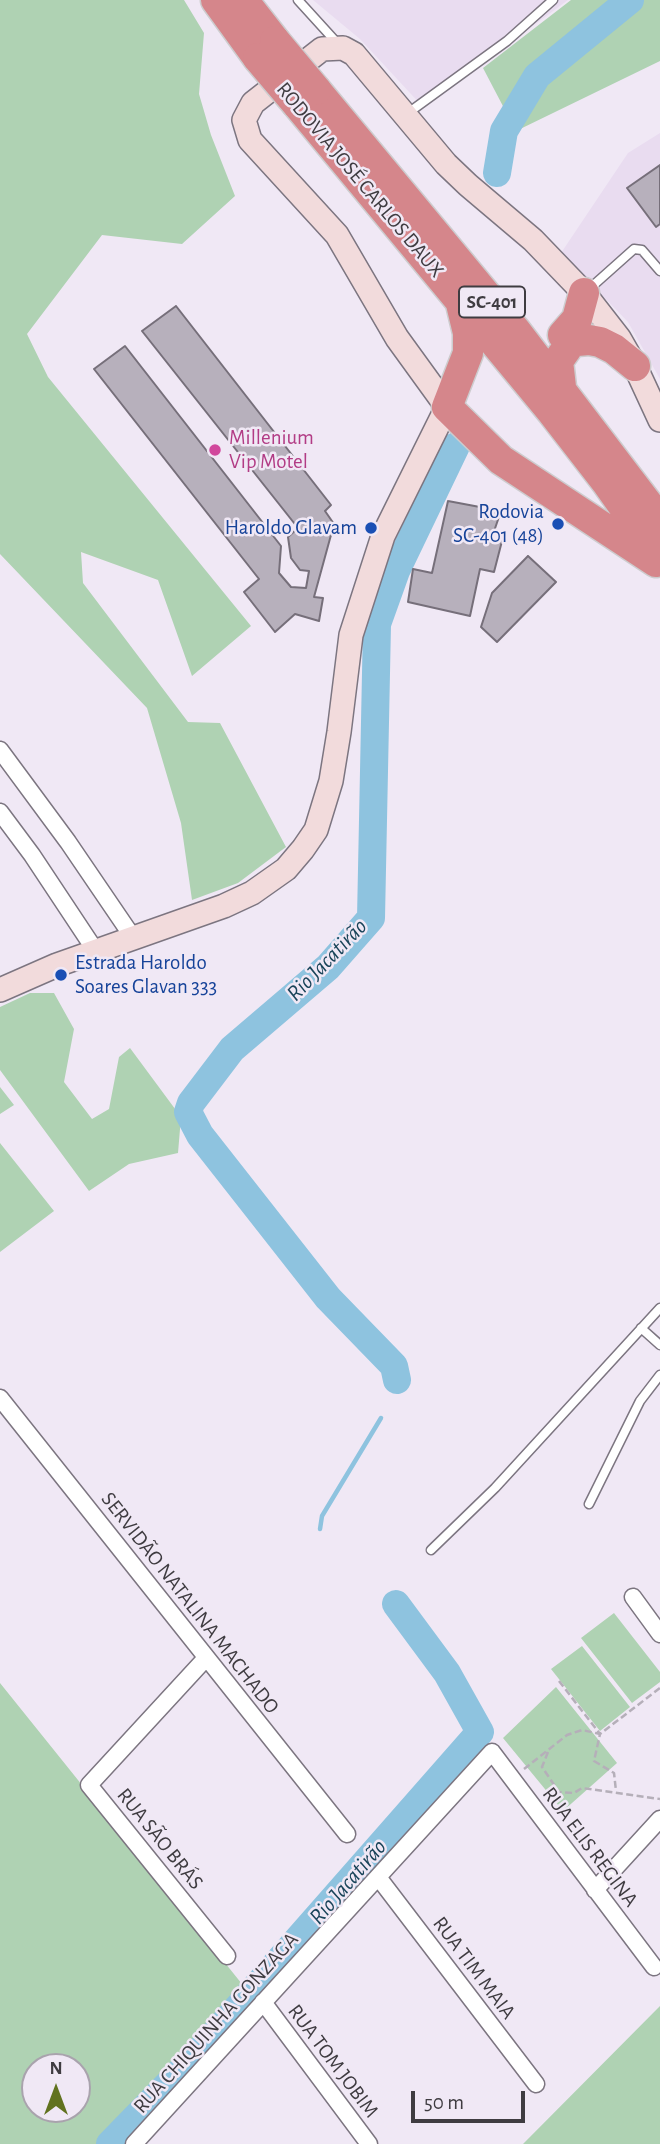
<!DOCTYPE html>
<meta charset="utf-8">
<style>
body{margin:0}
#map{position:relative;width:660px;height:2144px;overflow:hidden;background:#f0e8f5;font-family:"Alegreya Sans",sans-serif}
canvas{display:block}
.north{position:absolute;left:21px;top:2053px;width:70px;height:70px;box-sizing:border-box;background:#f0e8f5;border:2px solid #a9a3ad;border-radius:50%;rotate:0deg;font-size:19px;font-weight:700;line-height:28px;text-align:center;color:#3f3c41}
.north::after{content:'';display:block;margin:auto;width:24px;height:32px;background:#61721f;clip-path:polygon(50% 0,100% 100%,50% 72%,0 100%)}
.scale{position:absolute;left:411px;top:2091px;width:114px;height:32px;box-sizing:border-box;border:4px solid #3f3c41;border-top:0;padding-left:9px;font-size:21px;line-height:24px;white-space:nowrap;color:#3f3c41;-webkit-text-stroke:5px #f0e8f5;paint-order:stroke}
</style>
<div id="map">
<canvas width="660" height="2144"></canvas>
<div class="north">N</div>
<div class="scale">50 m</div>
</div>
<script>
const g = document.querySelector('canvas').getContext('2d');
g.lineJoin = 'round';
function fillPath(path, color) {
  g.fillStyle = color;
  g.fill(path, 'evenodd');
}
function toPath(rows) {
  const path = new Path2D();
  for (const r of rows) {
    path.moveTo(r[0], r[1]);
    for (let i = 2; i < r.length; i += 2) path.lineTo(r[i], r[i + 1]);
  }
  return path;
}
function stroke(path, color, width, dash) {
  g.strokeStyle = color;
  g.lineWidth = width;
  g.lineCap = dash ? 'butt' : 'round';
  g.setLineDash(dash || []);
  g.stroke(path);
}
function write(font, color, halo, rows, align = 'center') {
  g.font = font + ' "Alegreya Sans",sans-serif';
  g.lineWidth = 5;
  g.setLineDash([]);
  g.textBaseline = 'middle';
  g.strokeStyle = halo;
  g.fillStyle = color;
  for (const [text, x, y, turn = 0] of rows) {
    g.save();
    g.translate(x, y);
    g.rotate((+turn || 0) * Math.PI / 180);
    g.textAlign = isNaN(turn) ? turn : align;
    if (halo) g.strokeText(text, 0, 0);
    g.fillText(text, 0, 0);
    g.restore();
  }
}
fillPath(toPath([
 [313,0,568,0,423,107,360,39],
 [660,133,660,379,628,322,561,253,628,153]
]), '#e9dcf0');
fillPath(toPath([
 [0,0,184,0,204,33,199,94,211,135,235,196,182,244,102,235,27,334,48,377,251,626,192,676,158,580,81,552,83,583,188,722,220,723,286,847,238,883,192,900,181,823,147,708,0,554],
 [571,0,660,0,660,61,516,131,483,68],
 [30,993,54,993,74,1029,64,1082,92,1119,109,1109,119,1057,130,1048,181,1117,178,1153,129,1164,89,1191,0,1070,0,1007],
 [0,1087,14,1105,0,1114],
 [0,1143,54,1211,0,1252],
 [614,1613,660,1672,660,1682,632,1703,581,1638],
 [582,1646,630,1707,600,1731,551,1669],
 [0,1683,246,1989,101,2144,0,2144],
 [35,2067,77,2067,77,2109,35,2109],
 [556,1687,617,1763,563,1811,503,1738],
 [660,2006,660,2144,523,2144]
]), '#afd2b3');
stroke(toPath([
 [320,1529,322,1516,381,1418]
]), '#8ec3df', 4.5);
stroke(toPath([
 [497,173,504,131,537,76,630,0],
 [397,1380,394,1366,328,1298,200,1135,188,1112,191,1103,232,1049,328,967,371,918,377,624,396,571,456,446],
 [110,2144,191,2061,480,1732,447,1673,396,1604]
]), '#8ec3df', 28);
const building = toPath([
 [660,165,660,224,656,227,627,188,660,165],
 [176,306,331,505,325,511,334,524,314,597,323,598,319,621,295,614,275,632,244,592,259,579,94,369,125,346,281,546,279,573,291,587,306,588,309,571,300,570,291,558,288,537,298,528,142,331,176,306],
 [448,501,501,511,491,540,502,541,494,572,480,569,470,616,408,602,413,569,432,573,448,501],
 [528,556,556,582,497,642,481,627,492,593,528,556]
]);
fillPath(building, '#b7b0bc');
stroke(building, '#766f7a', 2);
const lane = toPath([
 [298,0,338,44],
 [408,113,507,41,553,0],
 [588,290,634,249,642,250,660,271],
 [641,1328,660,1345],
 [589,1504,640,1401,660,1375],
 [431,1550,495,1488,660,1308]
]);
const street = toPath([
 [0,750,68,842,132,936],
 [0,812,32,855,95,950],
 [0,1398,347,1834],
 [633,1597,660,1634],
 [206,1658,89,1785,227,1956],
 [378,1877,536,2084],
 [595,1890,660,1819],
 [263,2002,369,2144],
 [134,2144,492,1752,654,1967]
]);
const secondary = toPath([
 [0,990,57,965,224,906,252,893,286,869,303,849,316,830,331,781,339,732,351,635,383,536,447,407,397,338,337,235,250,140,244,120,253,103,322,49,343,48,354,54,446,164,468,185,533,240,584,293,619,338,635,366,660,420]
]);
const highway = toPath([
 [216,0,258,58],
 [243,0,275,41],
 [316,90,516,331,660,520],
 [297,104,552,412,607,483,660,558],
 [461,304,468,333,468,353,447,407,501,460,656,562],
 [563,335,577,319,584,293],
 [561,387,558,361,570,344,577,341,589,340,600,342,614,349,635,366]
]);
stroke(lane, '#7c7580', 11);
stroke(street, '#7c7580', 19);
stroke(secondary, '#7c7580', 26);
stroke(highway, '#cdccce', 33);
stroke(toPath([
 [559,1681,600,1734,594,1761,614,1773,616,1791],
 [548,1752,542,1767,559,1792,574,1793,582,1788,660,1799],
 [524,1769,567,1735,582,1730,600,1734,660,1688]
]), '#b5afb9', 2.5, [7, 3.5]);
stroke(lane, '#fff', 8);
stroke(street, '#fff', 16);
stroke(secondary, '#f2dbdc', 23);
stroke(highway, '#d5868b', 30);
const highwayBridge = toPath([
 [275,41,316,90],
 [258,58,297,104]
]);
stroke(highwayBridge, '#cdccce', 33, []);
stroke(highwayBridge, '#d5868b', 30);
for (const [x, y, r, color] of [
 [215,450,7,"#d1479c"],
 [558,524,7,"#1a4fb4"],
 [371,528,7,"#1a4fb4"],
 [61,975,7,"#1a4fb4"]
]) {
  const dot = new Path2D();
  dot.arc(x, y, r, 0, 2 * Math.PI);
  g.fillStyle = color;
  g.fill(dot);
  stroke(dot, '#f0e8f5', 2.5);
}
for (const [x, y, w] of [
 [492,302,66]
]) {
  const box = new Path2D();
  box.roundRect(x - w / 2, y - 15.5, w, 31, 5);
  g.fillStyle = '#f0e8f5';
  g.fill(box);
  stroke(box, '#3f3c41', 2);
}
write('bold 19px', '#3f3c41', null, [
 ["SC-401",492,302]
]);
write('21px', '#3f3c41', '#f0e8f5', [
 ["RODOVIA JOSÉ CARLOS DAUX",360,180,50],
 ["SERVIDÃO NATALINA MACHADO",190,1603,52],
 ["RUA SÃO BRÁS",160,1839,51],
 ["RUA ELIS REGINA",590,1847,53],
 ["RUA TIM MAIA",474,1968,53],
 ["RUA CHIQUINHA GONZAGA",216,2023,-48],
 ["RUA TOM JOBIM",333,2061,53]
]);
write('21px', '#b23c85', '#f0e8f5', [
 ["Millenium",229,438],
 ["Vip Motel",229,462]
], 'left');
write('21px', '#164399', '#f0e8f5', [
 ["Rodovia",544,512],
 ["SC-401 (48)",544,536],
 ["Haroldo Glavam",357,528],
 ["Estrada Haroldo",75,963,"left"],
 ["Soares Glavan 333",75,987,"left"]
], 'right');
write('italic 23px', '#194459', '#f0e8f5', [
 ["Rio Jacatirão",327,960,-46],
 ["Rio Jacatirão",348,1882,-49]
]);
</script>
